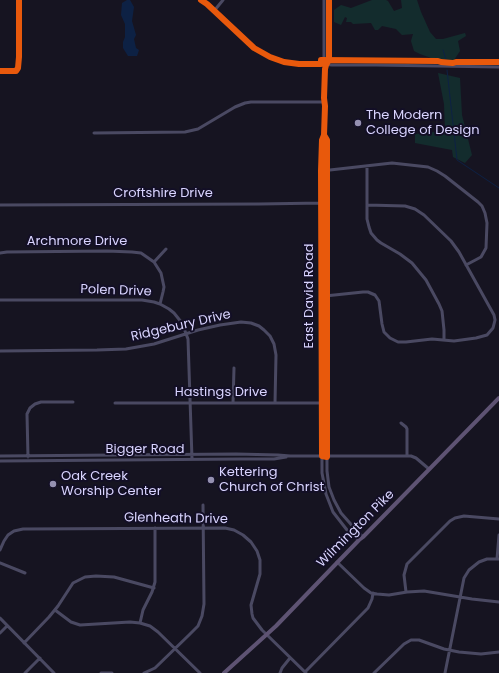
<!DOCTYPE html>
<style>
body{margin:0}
canvas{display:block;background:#161421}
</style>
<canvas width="499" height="673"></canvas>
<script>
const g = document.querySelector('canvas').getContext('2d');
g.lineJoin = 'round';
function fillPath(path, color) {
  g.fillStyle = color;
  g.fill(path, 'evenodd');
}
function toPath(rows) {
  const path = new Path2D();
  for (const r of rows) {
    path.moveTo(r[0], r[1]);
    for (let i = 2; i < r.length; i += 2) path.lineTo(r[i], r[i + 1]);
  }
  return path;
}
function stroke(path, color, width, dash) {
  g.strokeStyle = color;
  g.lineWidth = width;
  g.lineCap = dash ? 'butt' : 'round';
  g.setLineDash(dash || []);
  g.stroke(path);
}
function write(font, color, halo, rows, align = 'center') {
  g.font = font + ' Poppins,sans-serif';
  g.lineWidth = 4;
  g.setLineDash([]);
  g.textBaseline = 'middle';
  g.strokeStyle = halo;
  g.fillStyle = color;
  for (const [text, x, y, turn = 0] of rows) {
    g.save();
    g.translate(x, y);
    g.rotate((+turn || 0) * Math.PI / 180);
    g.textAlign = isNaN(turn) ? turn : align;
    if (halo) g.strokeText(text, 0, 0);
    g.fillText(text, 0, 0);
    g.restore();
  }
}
fillPath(toPath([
 [372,0,386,0,388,1,394,11,402,8,401,0,417,0,421,12,430,32,436,39,443,39,465,33,466,36,458,41,460,51,454,60,434,59,420,54,414,51,411,41,413,34,402,35,396,29,382,26,378,30,375,30,371,23,353,24,351,22,346,22,347,18,345,17,341,25,334,22,334,10,341,5,351,8],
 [438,73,460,78,462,115,472,155,465,163,453,157,452,150,415,143,415,134,445,131,444,104]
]), '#132c2d');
fillPath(toPath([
 [127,0,130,0,134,7,132,21,136,35,134,39,136,48,139,50,137,56,128,56,123,48,123,42,125,37,125,24,121,15,122,3]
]), '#0d2144');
stroke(toPath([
 [443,50,447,62],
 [447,70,457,160,499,188]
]), '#0d2144', 1);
stroke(toPath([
 [201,0,207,4,254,48,270,57,284,62,299,64,321,64,332,65,376,65,499,67],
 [324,0,324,60,326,65],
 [329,0,329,60,326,65,325,69,324,98,325,106,324,135,327,140,326,171,327,471,329,487,334,500,341,513,356,530,363,537],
 [214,11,223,0],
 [94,133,185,132,198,129,235,107,245,103,251,102,325,102],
 [324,135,322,140,321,171,322,473,326,494,333,512,347,530,359,540],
 [367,166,367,219,369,227,371,233,377,240,381,243,400,254,412,263,426,280,439,304,442,311,444,330,444,340],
 [321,171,392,163,428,167,437,171,445,176,478,202,482,206,485,213,487,223,486,248,481,257,466,265],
 [0,205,259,204,322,203],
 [0,253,7,252,107,251,132,252,141,253,154,262,161,273,164,287,163,292,160,304],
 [154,262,166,249],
 [325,296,363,292,368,292,375,295,379,301,382,324,384,332,390,338,398,342,406,342,432,339,454,341,476,338,487,335,493,328,495,320,494,315,459,252,451,241,424,215,415,209,405,206,367,205],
 [0,300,142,300,154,302,160,304,169,309,174,313,182,323,188,339,192,459],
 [0,351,97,350,126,349,154,344,198,330,220,325,241,322,251,323,259,326,264,330,270,336,274,344,276,355,275,403],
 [115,403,323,403],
 [233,403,234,368],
 [401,423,406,427,407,429,407,456],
 [0,456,236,454,278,455,290,456,411,456,416,458,429,469],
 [28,457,27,414,30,408,35,404,41,402,73,402],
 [0,461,240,459,274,459,286,457],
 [0,550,4,541,8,535,14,531,23,529,225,528,234,530,243,535,251,542,257,551,260,560,260,574,251,605,252,614,253,618,262,630,306,673],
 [497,559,499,535],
 [337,562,364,588,371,593,377,594,389,595,407,592,424,591,472,599,499,602],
 [0,563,25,573],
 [406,592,404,575,407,564,450,521,455,518,464,516,499,519],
 [55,610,71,622,80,625,130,622,140,623,150,626,158,632,200,673],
 [0,618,54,673],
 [140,623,143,610,152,592,155,582,155,528],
 [0,633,7,626],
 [24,643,49,617,58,606,73,583,85,577,96,576,114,577,154,588],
 [305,672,368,608,372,599,373,593],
 [25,673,40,658],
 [101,673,112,673],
 [144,673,155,668,189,635,198,626,202,616,204,604,203,505],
 [280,673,282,668,290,658],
 [374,673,404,644,411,640,419,640,444,649,459,652,481,654,499,652],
 [445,673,464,578,469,570,479,562,487,559,499,559]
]), '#4a4962', 3);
stroke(toPath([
 [224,673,276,626,359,540,363,537,499,398]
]), '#5e5373', 4);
stroke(toPath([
 [201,0,207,4,254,48,270,57,284,62,299,64,321,64,321,60,438,61,441,62,453,63,456,62,499,62],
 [0,71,16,71,18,68,19,57,19,0],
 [324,135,322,140,321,171,322,452,322,456,327,457,327,140,324,135,325,106,324,98,325,69,326,65,329,60,329,0]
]), '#e8590c', 6);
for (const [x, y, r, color] of [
 [358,123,4,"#9591b1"],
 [211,480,4,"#9591b1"],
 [53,484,4,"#9591b1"]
]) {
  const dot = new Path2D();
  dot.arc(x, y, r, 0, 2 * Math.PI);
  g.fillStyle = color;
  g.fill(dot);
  stroke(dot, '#130f26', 1.5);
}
write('13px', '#d9d4ff', '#130f26', [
 ["The Modern",366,116],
 ["College of Design",366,131],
 ["Kettering",219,473],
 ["Church of Christ",219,488],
 ["Oak Creek",61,477],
 ["Worship Center",61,492]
], 'left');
write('13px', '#d9d4ff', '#130f26', [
 ["Croftshire Drive",163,194],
 ["Archmore Drive",77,242],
 ["Polen Drive",116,291,2],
 ["East David Road",310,296,-90],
 ["Ridgebury Drive",181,326,-13],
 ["Hastings Drive",221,393],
 ["Bigger Road",145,450],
 ["Glenheath Drive",176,519,1],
 ["Wilmington Pike",356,529,-45]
]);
</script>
